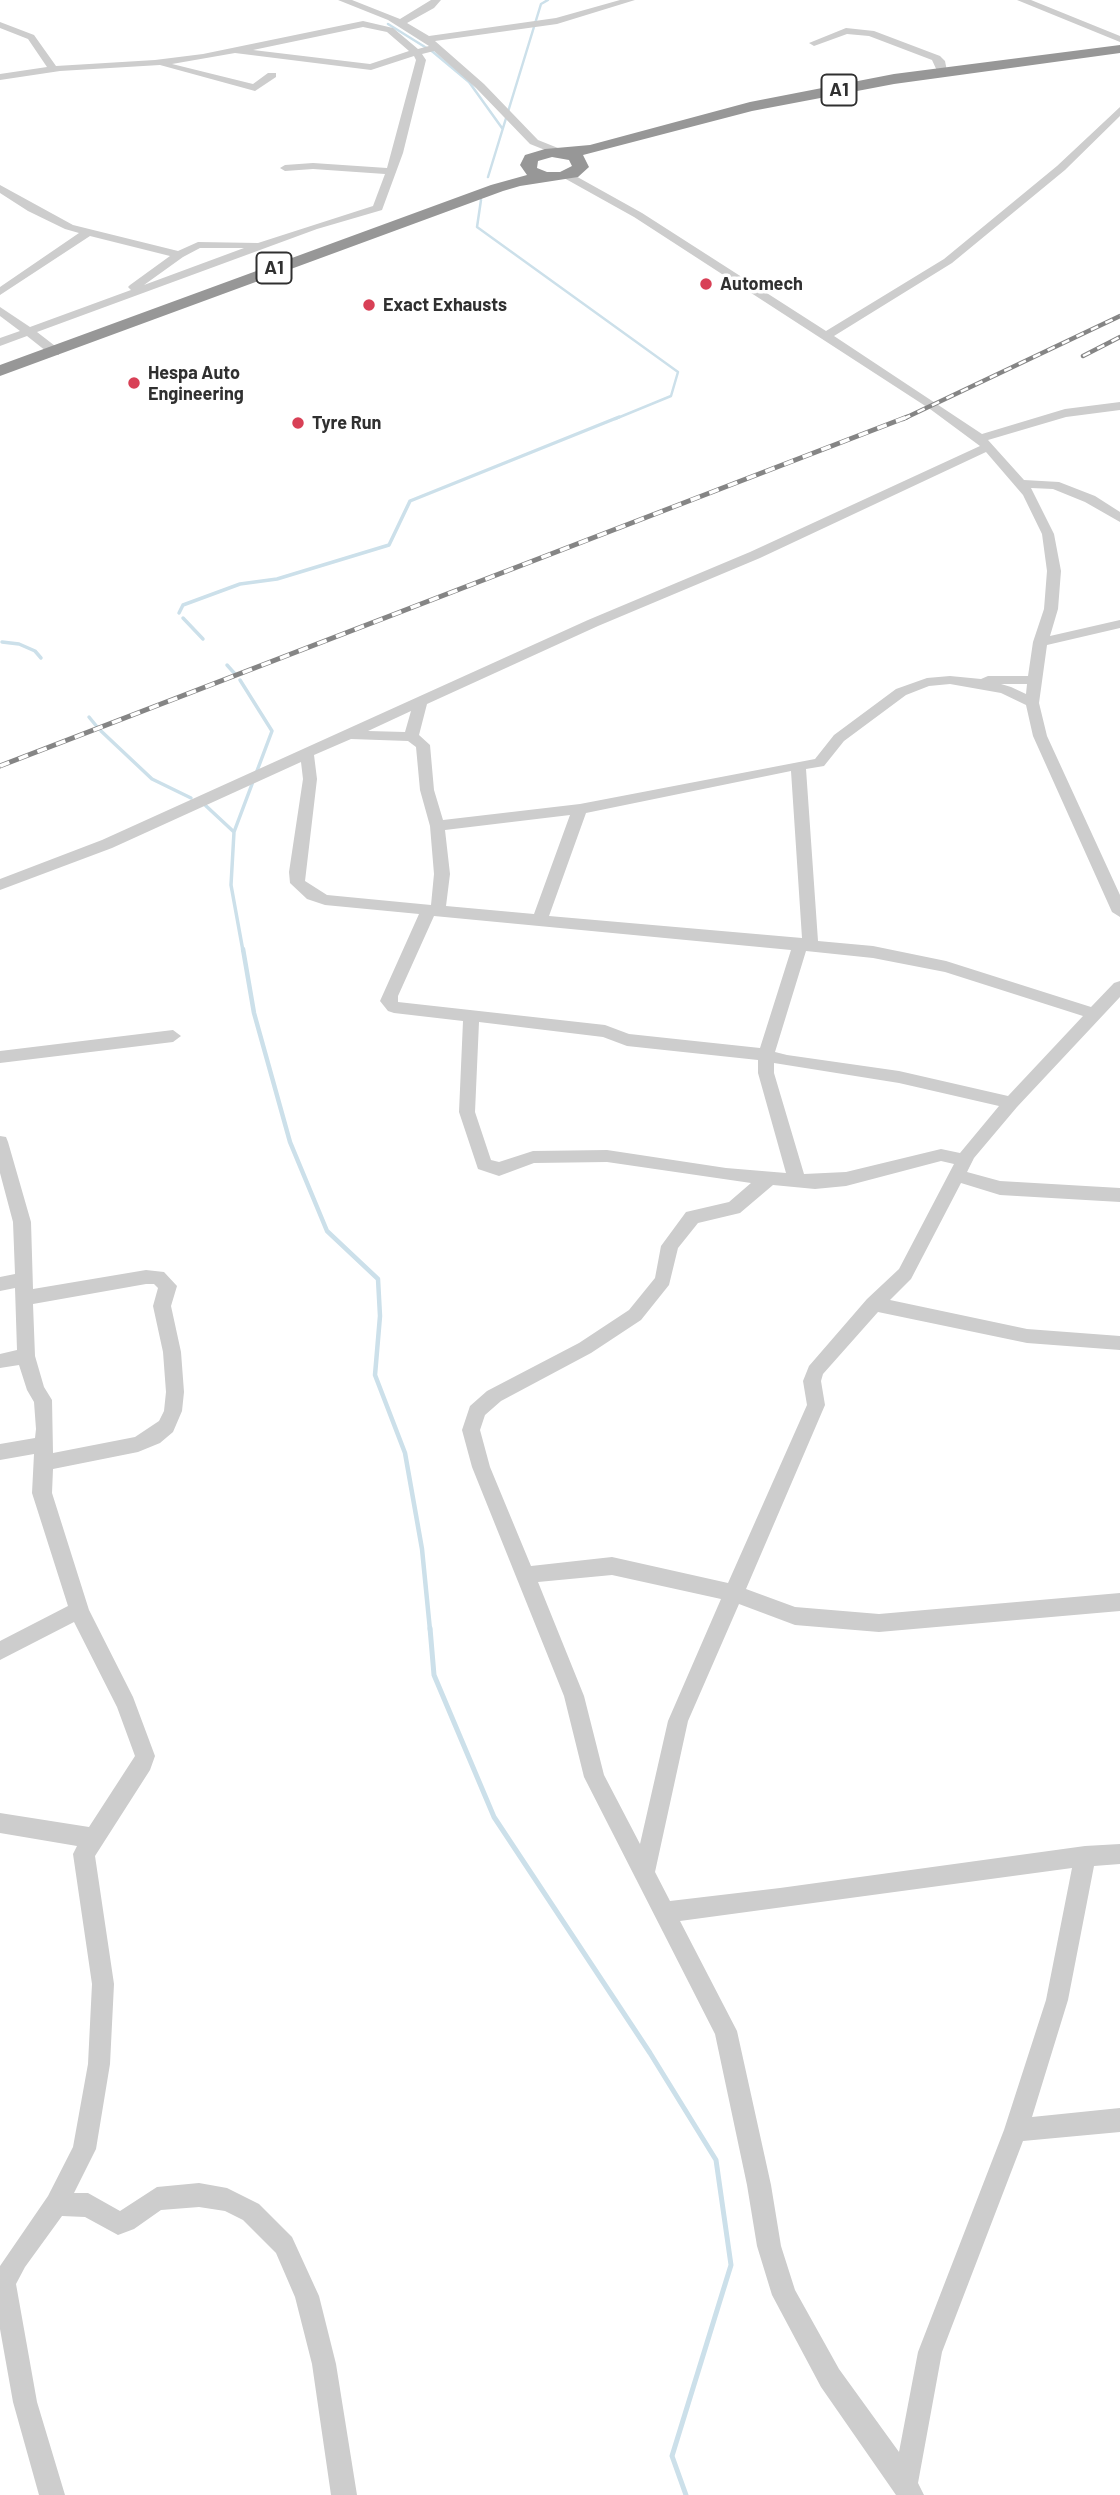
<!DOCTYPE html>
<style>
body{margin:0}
canvas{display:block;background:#fff}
</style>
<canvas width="1120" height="2495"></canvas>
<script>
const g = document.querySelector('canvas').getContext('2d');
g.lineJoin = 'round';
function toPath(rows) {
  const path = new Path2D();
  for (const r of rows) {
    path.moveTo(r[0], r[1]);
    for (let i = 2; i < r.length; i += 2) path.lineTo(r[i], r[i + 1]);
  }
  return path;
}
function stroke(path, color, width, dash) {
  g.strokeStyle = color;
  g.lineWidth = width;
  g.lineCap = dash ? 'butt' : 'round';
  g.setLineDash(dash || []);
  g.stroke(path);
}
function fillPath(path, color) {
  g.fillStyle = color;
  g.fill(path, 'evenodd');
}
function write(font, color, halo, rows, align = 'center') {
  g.font = font + ' Barlow,sans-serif';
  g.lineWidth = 7;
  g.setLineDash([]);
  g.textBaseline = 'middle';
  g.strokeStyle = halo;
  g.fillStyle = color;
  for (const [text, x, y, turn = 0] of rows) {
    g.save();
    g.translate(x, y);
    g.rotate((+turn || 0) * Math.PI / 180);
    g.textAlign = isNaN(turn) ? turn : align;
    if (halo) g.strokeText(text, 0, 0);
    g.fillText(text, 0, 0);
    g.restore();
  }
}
stroke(toPath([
 [388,24,433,52,469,82,502,128],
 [488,177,541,4,548,0],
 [481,200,477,227,678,372,671,396,615,419]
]), '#cce0ea', 2.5);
stroke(toPath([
 [179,613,183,605,240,584,277,579,389,545,410,501,619,417],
 [183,618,203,639],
 [2,642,19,644,35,651,41,658],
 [227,665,235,674],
 [240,680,272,731,234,832,231,885,243,951],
 [89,717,98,728],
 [101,731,152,779,191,798],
 [205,805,234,832]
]), '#cce0ea', 3.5);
stroke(toPath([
 [243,949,254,1013,290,1142,327,1231,378,1279,380,1316,375,1375,405,1453,422,1549,430,1630]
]), '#cce0ea', 4.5);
stroke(toPath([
 [430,1628,434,1675,494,1817,650,2053,716,2160,731,2265,672,2456,686,2495]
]), '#cce0ea', 5);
fillPath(toPath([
 [338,0,352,0,400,19,431,0,441,0,434,8,407,23,429,36,556,18,620,0,635,0,557,24,435,41,484,84,538,140,563,150,563,154,555,154,530,144,476,88,434,51,422,54,426,60,403,153,382,210,317,229,37,332,59,349,59,355,51,355,27,336,0,346,0,338,20,331,0,316,0,307,30,327,131,290,128,287,130,285,170,256,90,236,0,295,0,287,79,233,65,229,28,211,0,193,0,185,73,225,178,251,198,242,258,243,373,206,385,174,313,169,285,171,280,168,285,165,313,163,387,168,416,60,414,56,371,70,235,53,172,64,253,84,268,73,276,73,276,77,255,91,160,65,60,71,0,80,0,74,47,67,28,39,0,28,0,22,34,35,56,66,155,60,203,54,363,21,393,28,418,49,429,46,388,20,338,0],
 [363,27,387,32,409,51,370,64,253,50,363,27],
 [200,248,244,248,144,285,183,257,200,248],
 [1017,0,1031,0,1120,36,1120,42,1017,0],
 [846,28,874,31,940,56,945,61,947,71,938,73,932,60,869,36,847,34,814,46,809,43,846,28],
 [1120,107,1120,116,1065,170,952,263,834,336,982,434,1065,409,1120,402,1120,410,1066,417,988,440,1024,480,1059,482,1095,496,1120,512,1120,522,1085,502,1053,489,1031,488,1054,534,1061,571,1058,609,1050,636,1120,620,1120,628,1047,645,1039,703,1047,736,1120,895,1120,917,1112,912,1033,736,1026,705,1001,693,950,684,929,686,906,695,844,741,824,766,806,769,818,941,873,946,946,961,1091,1007,1114,983,1120,981,1120,997,1017,1107,974,1158,967,1172,1000,1181,1120,1188,1120,1202,1000,1195,961,1183,911,1279,890,1300,1027,1329,1120,1336,1120,1350,1027,1343,878,1312,823,1374,821,1381,825,1405,746,1589,795,1607,879,1614,1120,1593,1120,1611,879,1632,795,1625,739,1604,688,1721,655,1872,670,1901,780,1888,1085,1846,1120,1844,1120,1864,1094,1866,1068,2000,1032,2117,1120,2108,1120,2132,1023,2141,942,2352,918,2483,924,2495,896,2495,821,2387,772,2295,757,2246,747,2185,715,2034,584,1777,564,1696,472,1467,462,1430,470,1406,487,1391,579,1343,629,1310,655,1278,661,1246,686,1212,729,1202,751,1183,607,1162,534,1163,499,1176,478,1169,459,1112,463,1021,394,1013,388,1011,380,1001,419,914,325,905,307,899,290,883,289,872,303,779,301,762,112,848,0,890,0,879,102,840,588,620,750,552,980,446,930,409,634,217,564,178,564,174,572,174,642,213,826,331,944,259,1057,166,1120,107],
 [986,452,1023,495,1042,534,1047,571,1044,609,1033,642,1028,676,988,676,981,679,950,676,927,678,896,689,834,735,815,759,580,804,443,820,434,790,430,745,419,735,427,704,598,626,760,558,986,452],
 [1001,684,1027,684,1026,694,1011,687,1001,684],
 [411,711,405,732,368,731,411,711],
 [351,739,408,741,416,747,420,790,430,826,434,874,431,905,327,895,305,881,317,779,314,755,351,739],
 [791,771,802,938,549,916,586,813,791,771],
 [570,815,534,914,446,906,450,874,445,830,570,815],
 [434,916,791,950,760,1048,629,1034,605,1025,398,1002,398,996,434,916],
 [806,951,873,958,945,972,1083,1016,1008,1096,899,1071,787,1055,775,1052,806,951],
 [479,1022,603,1037,627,1046,758,1060,758,1073,786,1173,726,1168,607,1150,533,1151,499,1162,491,1160,475,1112,479,1022],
 [774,1063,899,1083,999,1106,960,1153,941,1149,846,1172,804,1174,774,1073,774,1063],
 [941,1161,954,1164,899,1269,867,1299,809,1366,803,1381,807,1405,728,1583,612,1557,531,1566,490,1467,480,1430,485,1415,501,1401,591,1353,641,1320,669,1285,678,1248,698,1223,740,1213,773,1185,815,1189,846,1186,941,1161],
 [612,1575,721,1599,668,1721,640,1844,604,1775,584,1696,538,1582,612,1575],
 [1072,1868,1046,2000,1004,2130,918,2352,899,2452,839,2369,795,2290,781,2246,771,2185,737,2031,680,1921,1072,1868],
 [173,1030,181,1036,173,1042,0,1063,0,1051,173,1030],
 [0,1136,6,1137,8,1142,31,1222,33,1289,146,1270,164,1272,177,1286,171,1306,181,1352,184,1392,182,1411,173,1432,160,1443,138,1452,53,1469,52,1493,89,1610,133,1697,155,1756,150,1770,95,1856,114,1984,110,2064,96,2149,74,2193,88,2193,120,2211,157,2187,199,2183,227,2188,259,2204,292,2237,319,2296,336,2364,357,2495,331,2495,312,2364,295,2297,276,2253,243,2220,225,2211,199,2207,161,2210,134,2229,118,2235,85,2217,62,2216,25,2267,16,2284,37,2402,65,2495,39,2495,13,2402,0,2329,0,2266,48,2196,73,2147,88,2064,92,1984,73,1854,77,1846,0,1833,0,1813,89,1827,135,1756,117,1707,74,1622,0,1660,0,1641,68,1606,32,1493,34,1454,0,1460,0,1444,35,1438,36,1429,34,1402,27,1390,19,1365,0,1368,0,1354,17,1350,15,1288,0,1291,0,1277,15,1274,13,1222,0,1173,0,1136],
 [146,1284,154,1284,158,1288,153,1306,163,1352,166,1392,164,1411,159,1421,135,1437,53,1453,52,1400,44,1387,35,1356,33,1304,146,1284]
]), '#cdcdcd');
fillPath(toPath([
 [1120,45,1120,53,894,84,752,111,583,155,589,167,578,177,520,186,503,191,0,376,0,365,491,185,527,175,520,165,525,155,545,149,590,145,750,102,894,74,1120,45],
 [552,157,569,160,572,166,560,172,547,172,537,168,538,161,552,157]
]), '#979797');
const railFar1 = toPath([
 [1083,356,1120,337],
 [903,419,1120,316]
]);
const rail = toPath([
 [0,766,907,417]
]);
stroke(railFar1, '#858585', 4.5);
stroke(rail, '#858585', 5);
stroke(railFar1, '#fff', 2.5, [8]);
stroke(rail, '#fff', 3.5, [10]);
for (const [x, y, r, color] of [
 [706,284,7,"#d84056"],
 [369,305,7,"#d84056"],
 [134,383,7,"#d84056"],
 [298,423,7,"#d84056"]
]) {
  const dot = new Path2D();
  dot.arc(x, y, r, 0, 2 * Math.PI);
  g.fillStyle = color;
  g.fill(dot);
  stroke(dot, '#fff', 2.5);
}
write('bold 18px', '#303030', '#fff', [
 ["Automech",720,284],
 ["Exact Exhausts",383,305],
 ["Hespa Auto",148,373],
 ["Engineering",148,394],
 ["Tyre Run",312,423]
], 'left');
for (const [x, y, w] of [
 [839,90,35],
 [274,268,35]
]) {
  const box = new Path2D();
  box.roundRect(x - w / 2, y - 15.5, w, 31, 5);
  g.fillStyle = '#fff';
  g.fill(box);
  stroke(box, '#303030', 2);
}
write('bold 19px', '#303030', null, [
 ["A1",839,90],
 ["A1",274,268]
]);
</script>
